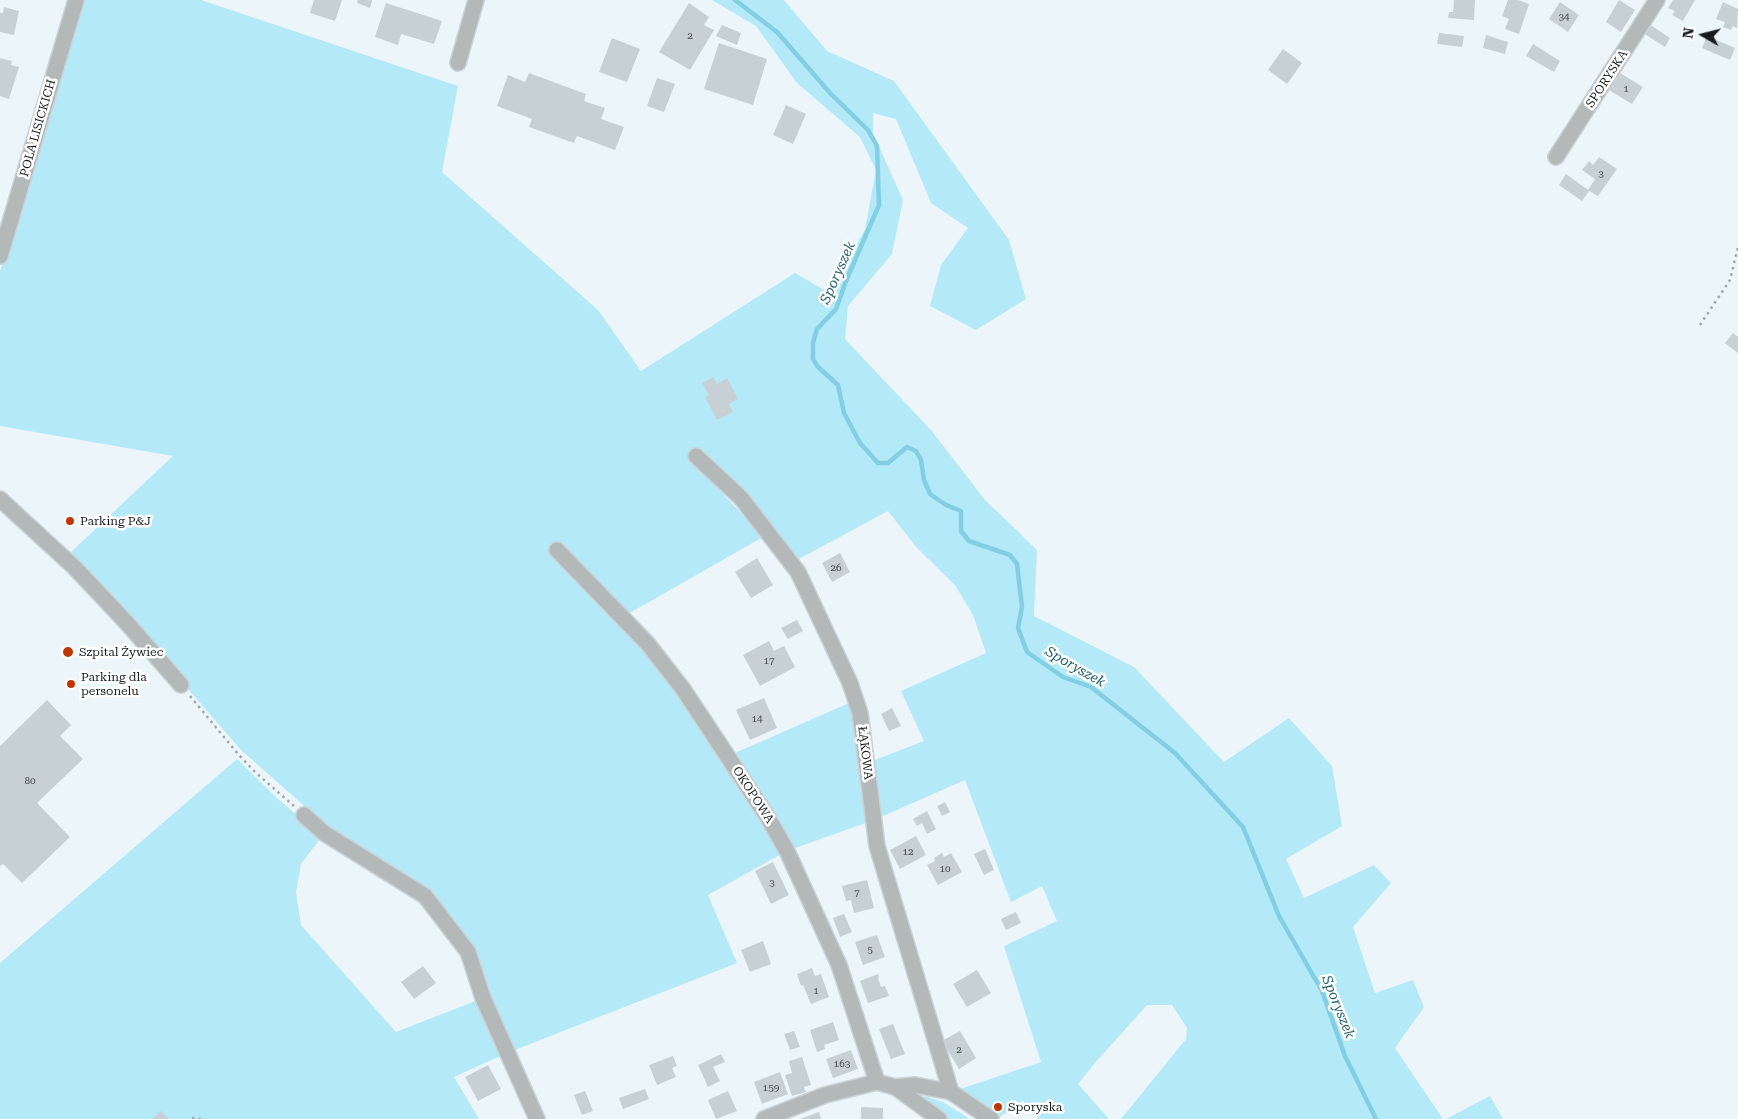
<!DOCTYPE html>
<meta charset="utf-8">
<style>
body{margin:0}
#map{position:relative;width:1738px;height:1119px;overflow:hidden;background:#ecf6fa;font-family:"Roboto Serif",serif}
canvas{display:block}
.north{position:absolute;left:1678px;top:10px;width:50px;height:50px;-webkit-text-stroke:4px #fff;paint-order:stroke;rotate:278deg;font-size:14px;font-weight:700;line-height:20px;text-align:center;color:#191c1e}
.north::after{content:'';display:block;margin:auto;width:18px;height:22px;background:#191c1e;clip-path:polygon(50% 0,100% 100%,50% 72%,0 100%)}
</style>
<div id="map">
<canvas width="1738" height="1119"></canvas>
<div class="north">N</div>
</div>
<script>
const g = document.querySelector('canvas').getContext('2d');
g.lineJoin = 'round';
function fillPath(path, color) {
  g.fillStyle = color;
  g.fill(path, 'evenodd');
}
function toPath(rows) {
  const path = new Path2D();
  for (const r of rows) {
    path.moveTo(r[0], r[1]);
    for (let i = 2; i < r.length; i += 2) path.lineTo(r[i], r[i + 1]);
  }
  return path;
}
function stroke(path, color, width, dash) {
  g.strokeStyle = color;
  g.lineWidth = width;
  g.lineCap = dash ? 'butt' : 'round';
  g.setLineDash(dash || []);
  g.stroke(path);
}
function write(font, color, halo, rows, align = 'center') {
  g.font = font + ' "Roboto Serif",serif';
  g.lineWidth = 5;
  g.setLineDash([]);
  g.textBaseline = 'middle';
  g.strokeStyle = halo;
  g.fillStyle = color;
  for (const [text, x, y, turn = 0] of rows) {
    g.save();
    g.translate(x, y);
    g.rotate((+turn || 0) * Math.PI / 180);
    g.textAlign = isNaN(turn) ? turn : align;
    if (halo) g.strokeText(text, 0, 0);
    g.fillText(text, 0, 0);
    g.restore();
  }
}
fillPath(toPath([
 [72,0,201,0,458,86,442,172,598,310,641,371,795,273,826,291,837,281,865,229,876,170,860,137,797,83,756,26,712,0,784,0,827,51,894,81,1009,240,1026,299,976,330,930,306,941,265,968,228,931,203,896,119,873,113,873,133,903,200,892,254,848,306,845,339,931,430,985,500,1037,550,1034,616,1134,667,1224,762,1289,718,1332,766,1342,826,1286,859,1304,898,1374,865,1391,883,1353,927,1375,993,1413,980,1424,1007,1395,1048,1443,1119,1121,1119,1186,1039,1187,1028,1172,1005,1147,1005,1094,1064,1078,1084,1109,1119,1038,1119,1023,1101,997,1119,951,1092,1041,1062,1004,946,1057,921,1042,886,1011,902,965,780,874,820,787,851,728,756,856,700,867,763,924,741,901,691,986,653,973,615,955,585,917,548,888,511,797,560,689,457,763,537,628,614,644,646,678,690,783,853,708,895,737,963,507,1053,454,1077,479,1119,0,1119,0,963,237,759,278,799,322,836,301,864,296,893,301,925,396,1032,483,998,468,952,390,866,328,827,241,750,70,553,173,456,0,426,0,272],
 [925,1096,943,1102,970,1119,947,1119,944,1114,922,1098],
 [1490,1096,1503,1119,1446,1119]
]), '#b4e9f8');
stroke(toPath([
 [735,0,777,32,831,94,868,130,877,146,879,205,846,281,836,309,817,329,813,343,813,359,817,366,838,385,844,413,860,443,878,463,888,463,907,447,916,451,921,460,924,480,930,494,946,505,961,511,961,531,969,541,1010,555,1017,564,1022,607,1018,628,1027,652,1063,677,1091,687,1175,753,1243,827,1279,916,1322,991,1345,1056,1376,1119]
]), '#82cee3', 4.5);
fillPath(toPath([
 [314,0,342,0,335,21,310,13],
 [358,0,372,0,370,8,357,3],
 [1454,0,1475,0,1474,20,1448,18,1449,12,1453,12],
 [1508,0,1518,0,1529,4,1519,34,1505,29,1509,19,1502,16],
 [1619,0,1635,10,1621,32,1606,22],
 [1673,0,1695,0,1683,21,1672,15,1675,11,1668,8],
 [1560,2,1579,15,1568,32,1549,19],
 [1723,2,1738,9,1737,28,1733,26,1731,30,1723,27,1725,22,1716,19],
 [386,3,442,21,434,44,401,34,398,45,375,37],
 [689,3,709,17,704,25,714,30,690,70,659,52],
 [4,7,19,11,14,35,0,32,0,13,3,13],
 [1649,24,1670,38,1665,47,1643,33],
 [722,25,741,33,737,45,716,36],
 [1439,33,1464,36,1462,47,1437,44],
 [1486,35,1508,42,1505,54,1483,48],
 [1707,36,1735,48,1730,60,1702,48],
 [612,38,640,49,627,82,599,72],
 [719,43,767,59,753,105,704,89],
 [1533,44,1560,61,1554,72,1526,56],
 [1283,49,1302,63,1287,84,1268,70],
 [0,58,12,61,11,65,19,67,9,99,0,96],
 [529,73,586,94,584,101,605,108,601,119,624,127,615,150,577,136,574,143,529,127,532,119,497,106,508,75,525,82],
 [1620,73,1643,87,1632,104,1609,90],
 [657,78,675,84,664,112,647,106],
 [786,105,806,114,793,144,773,135],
 [1599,157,1617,169,1598,196,1589,191,1582,201,1559,185,1566,174,1588,190,1595,179,1582,170,1589,161,1593,165],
 [1733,333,1738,337,1738,353,1725,343],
 [713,377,717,384,727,378,738,399,729,404,733,412,717,420,705,397,709,395,702,383],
 [840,553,850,572,832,582,822,563],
 [757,558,773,585,751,598,735,572],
 [797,620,803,631,788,639,781,628],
 [769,641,774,651,784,646,795,667,760,686,743,655],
 [764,698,777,728,750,740,736,710],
 [47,700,71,725,60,736,83,759,37,803,70,837,22,883,3,864,0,866,0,746],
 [892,708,901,726,889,731,881,714],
 [945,802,950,812,942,816,937,806],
 [927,811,936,829,927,834,922,823,917,826,913,819],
 [916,836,926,855,900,869,890,850],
 [985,849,994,870,984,875,974,854],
 [942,853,944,857,951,853,962,872,938,885,927,865,935,861,934,858],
 [773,862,789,895,771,904,755,871],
 [867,880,874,908,854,913,851,900,846,901,842,886],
 [1016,912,1021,923,1006,930,1001,919],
 [844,914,852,932,840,937,833,918],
 [877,935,885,957,863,965,855,942],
 [763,941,771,964,750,972,741,950],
 [423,966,436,983,414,999,401,982],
 [812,968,815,976,821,974,829,997,811,1004,803,985,801,986,797,974],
 [977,970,991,993,967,1007,953,984],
 [878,974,879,978,878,978,881,987,885,986,889,996,868,1003,860,981],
 [833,1022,839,1040,824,1045,825,1049,817,1052,810,1030],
 [893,1024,905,1054,891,1059,879,1029],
 [794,1031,800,1047,790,1050,784,1034],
 [960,1031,976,1058,959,1069,942,1041],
 [851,1050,858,1069,833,1078,826,1059],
 [721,1054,725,1062,713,1067,720,1081,708,1087,698,1065],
 [673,1056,677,1066,672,1068,676,1077,657,1085,649,1065],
 [802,1057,811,1085,804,1087,806,1092,792,1096,785,1075,792,1073,789,1061],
 [488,1065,501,1089,478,1101,465,1077],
 [780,1072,788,1094,762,1104,754,1082],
 [645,1089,649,1099,623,1109,619,1098],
 [585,1091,593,1111,582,1115,574,1095],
 [728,1091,737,1111,716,1119,708,1100],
 [861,1107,883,1108,883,1119,861,1119],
 [161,1111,169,1119,152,1119],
 [819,1112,821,1119,800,1119]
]), '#c7d1d5');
const minor = toPath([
 [458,63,476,0],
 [1556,157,1657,0],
 [0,256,76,0],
 [696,456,741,498,798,572,850,683,860,713,877,846,951,1092],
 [0,499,75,568,126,622,181,685],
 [557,550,648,644,683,689,767,816,787,851,839,965,877,1082],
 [304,815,324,833,425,896,468,952,483,998,537,1119],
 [895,1087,939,1119],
 [764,1119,825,1095,877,1082,895,1087,915,1085,951,1092,991,1119]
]);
stroke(minor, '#cad3d7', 18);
stroke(toPath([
 [1700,325,1730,280,1738,247],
 [190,696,238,754,255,772,294,806],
 [192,1118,202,1119]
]), '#a0a8ab', 2.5, [2.5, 4]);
stroke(minor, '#b3b8b9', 15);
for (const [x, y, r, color] of [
 [70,521,5,"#bf3700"],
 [68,652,6,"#bf3700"],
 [71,684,5,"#bf3700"],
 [998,1107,5,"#bf3700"]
]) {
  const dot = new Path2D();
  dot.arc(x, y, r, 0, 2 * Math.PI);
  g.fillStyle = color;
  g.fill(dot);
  stroke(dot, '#fff', 2);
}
write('10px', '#44494c', null, [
 ["34",1564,17],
 ["2",690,36],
 ["1",1626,89],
 ["3",1601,174],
 ["26",836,568],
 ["17",769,661],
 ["14",757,719],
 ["80",30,781],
 ["12",908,852],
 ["10",945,869],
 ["3",772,883],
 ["7",857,893],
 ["5",870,950],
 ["1",816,991],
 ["2",959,1050],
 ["163",842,1064],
 ["159",771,1088]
]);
write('12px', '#191c1e', '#fff', [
 ["SPORYSKA",1607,79,-57],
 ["POLA LISICKICH",38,128,-74],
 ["ŁĄKOWA",865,753,83],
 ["OKOPOWA",753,795,57]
]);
write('12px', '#191c1e', '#fff', [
 ["Parking P&J",80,521],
 ["Szpital Żywiec",79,652],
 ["Parking dla",81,677],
 ["personelu",81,691],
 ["Sporyska",1008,1107]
], 'left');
write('italic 14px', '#225f6e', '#fff', [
 ["Sporyszek",838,273,-66],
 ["Sporyszek",1075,667,30],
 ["Sporyszek",1338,1007,68]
]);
</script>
